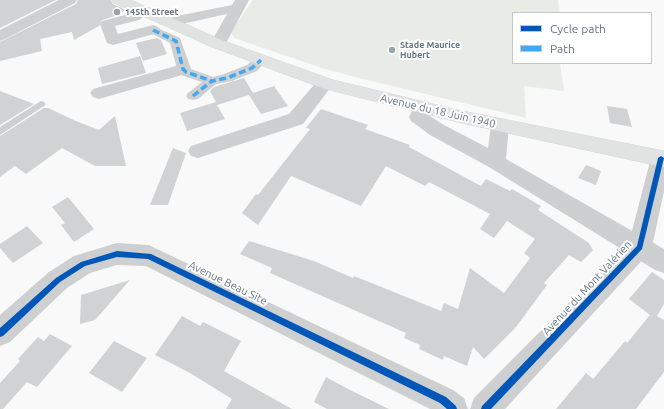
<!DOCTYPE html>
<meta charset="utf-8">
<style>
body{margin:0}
#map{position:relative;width:664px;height:409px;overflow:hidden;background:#f9f9f9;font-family:Ubuntu,sans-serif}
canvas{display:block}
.legend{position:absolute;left:512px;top:12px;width:140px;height:52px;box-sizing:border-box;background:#fff;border:1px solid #c1c8cd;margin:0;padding:5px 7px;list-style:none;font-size:12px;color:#657683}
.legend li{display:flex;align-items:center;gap:8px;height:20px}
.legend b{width:20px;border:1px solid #c1c8cd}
</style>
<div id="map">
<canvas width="664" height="409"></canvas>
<ul class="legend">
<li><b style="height:5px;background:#0057b8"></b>Cycle path</li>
<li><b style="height:5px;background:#3fa9f5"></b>Path</li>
</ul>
</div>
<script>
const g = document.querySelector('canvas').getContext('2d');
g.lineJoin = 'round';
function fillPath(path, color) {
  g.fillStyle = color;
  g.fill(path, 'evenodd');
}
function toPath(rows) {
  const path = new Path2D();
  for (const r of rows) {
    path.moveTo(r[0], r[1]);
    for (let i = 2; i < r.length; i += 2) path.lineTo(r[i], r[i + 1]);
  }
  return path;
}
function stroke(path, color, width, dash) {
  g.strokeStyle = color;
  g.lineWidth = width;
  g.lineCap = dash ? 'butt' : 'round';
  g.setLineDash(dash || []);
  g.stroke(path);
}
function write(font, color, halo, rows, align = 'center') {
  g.font = font + ' Ubuntu,sans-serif';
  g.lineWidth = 4;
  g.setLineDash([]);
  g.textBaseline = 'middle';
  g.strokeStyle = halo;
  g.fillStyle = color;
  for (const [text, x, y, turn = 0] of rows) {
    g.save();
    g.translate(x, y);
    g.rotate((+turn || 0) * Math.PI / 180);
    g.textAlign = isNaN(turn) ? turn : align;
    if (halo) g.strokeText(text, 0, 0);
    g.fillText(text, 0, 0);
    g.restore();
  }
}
fillPath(toPath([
 [253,0,558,0,560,13,513,13,513,63,560,63,564,91,524,86,526,118,359,78,325,69,234,38,231,32]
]), '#e8ebe6');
fillPath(toPath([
 [0,0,56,0,0,28],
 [78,0,111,0,113,4,126,10,115,16,102,20,99,26,74,40,72,32,40,39,42,51,0,61,0,42,76,4],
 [157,38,161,40,167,54,143,61,136,43],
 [140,56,146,73,102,84,98,68],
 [244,78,253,93,274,86,288,106,261,114,249,95,217,105,225,119,187,131,180,113,216,102,210,91,214,87],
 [0,91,34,104,0,125],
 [607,106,627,109,632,127,610,123],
 [44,108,48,108,76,121,99,130,115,116,126,166,95,166,62,148,26,174,15,166,0,177,0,136],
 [321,109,368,125,365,129,410,145,409,147,481,186,486,179,510,191,512,189,541,206,538,210,589,243,593,250,581,262,569,255,544,283,547,285,516,327,484,359,473,347,467,366,444,356,443,360,419,349,420,345,404,338,406,333,270,273,272,268,240,254,249,241,314,261,353,278,354,276,441,311,444,303,458,309,470,268,504,293,530,258,524,253,535,239,507,221,494,238,480,229,490,214,429,182,425,186,386,166,361,206,291,176,258,225,242,213,256,194,258,195,310,129,306,128],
 [173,148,186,153,168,205,150,205],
 [586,165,601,171,596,185,578,178],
 [68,197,94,229,74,242,61,225,65,223,52,207],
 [27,226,43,243,13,263,0,248,0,244],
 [652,272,664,280,664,304,657,316,664,320,664,372,636,409,556,409,586,373,593,379,625,341,627,343,650,315,629,299],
 [130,280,95,320,80,324,81,295],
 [182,316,200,326,203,322,241,341,224,371,292,409,226,409,232,399,190,373,155,355],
 [50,334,72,346,37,387,27,382,3,409,0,409,0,383,20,361,18,359,38,337,44,341],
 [114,341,147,358,122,392,89,373],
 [326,377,350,390,389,409,327,409,314,402]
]), '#d0d2d3');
const secondary = toPath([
 [112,0,131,0,224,41,333,80,462,111,664,151,664,167,462,123,322,88,212,47,114,3,112,0]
]);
stroke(secondary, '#d5d6d7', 1);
fillPath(toPath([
 [41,101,44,102,46,104,44,106,0,135,0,127,41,101]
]), '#cecfd0');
fillPath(toPath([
 [153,26,180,38,191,69,213,77,224,74,247,65,257,57,261,56,265,57,267,60,257,71,232,81,216,84,198,99,193,100,188,99,186,96,188,93,202,82,181,75,178,72,170,43,149,32,147,30,149,28,153,26]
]), '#cecfd0');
fillPath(toPath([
 [59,0,77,0,75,3,5,39,0,41,0,30,59,0],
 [235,0,249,0,224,47,218,49,212,47,210,44,227,14,182,24,172,27,167,26,165,23,172,17,232,5,235,0],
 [143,7,148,8,150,11,148,14,139,20,115,26,118,34,153,25,158,27,161,30,158,33,113,45,107,43,100,24,102,21,129,14,143,7],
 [183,64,189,65,191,69,189,73,99,99,93,97,90,93,93,89,183,64],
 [325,78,331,79,334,83,303,124,198,158,191,156,188,151,191,146,289,114,319,79,325,78],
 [661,151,664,151,664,191,652,247,648,254,505,409,470,409,474,398,629,242,651,158,654,153,661,151],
 [117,243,149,245,157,249,453,390,464,398,468,409,430,409,146,266,117,265,90,273,67,288,10,342,0,346,0,315,49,272,74,256,117,243]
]), '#cecfd0');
fillPath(toPath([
 [422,102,428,104,431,108,428,115,444,125,488,148,491,125,493,120,500,118,507,120,509,125,506,159,664,249,664,273,655,270,489,167,430,135,411,121,409,117,413,108,416,104,422,102]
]), '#cecfd0');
fillPath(secondary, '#e1e2e2');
stroke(toPath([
 [153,30,176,41,183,69,186,72,212,81],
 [193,96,212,81,227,78,252,68,261,60]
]), '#3fa9f5', 3.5, [7, 3.5]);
fillPath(toPath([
 [661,156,664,158,642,249,491,409,481,409,482,406,637,246,658,158,661,156],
 [117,251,151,254,446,397,456,406,457,409,447,409,440,403,148,259,117,257,85,266,60,282,3,336,0,337,0,328,56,278,81,262,117,251]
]), '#0057b8');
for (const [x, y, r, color] of [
 [117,12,4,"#99a4ac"],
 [392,50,4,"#99a4ac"]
]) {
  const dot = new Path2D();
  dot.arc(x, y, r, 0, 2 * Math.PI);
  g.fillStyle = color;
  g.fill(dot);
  stroke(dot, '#fff', 1.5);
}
write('bold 9px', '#657683', '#fff', [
 ["145th Street",125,12],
 ["Stade Maurice",400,45],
 ["Hubert",400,55]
], 'left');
write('11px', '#657683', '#fff', [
 ["Avenue du 18 Juin 1940",438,111,13],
 ["Avenue Beau Site",228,283,26],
 ["Avenue du Mont Valérien",587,288,-47]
]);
</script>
